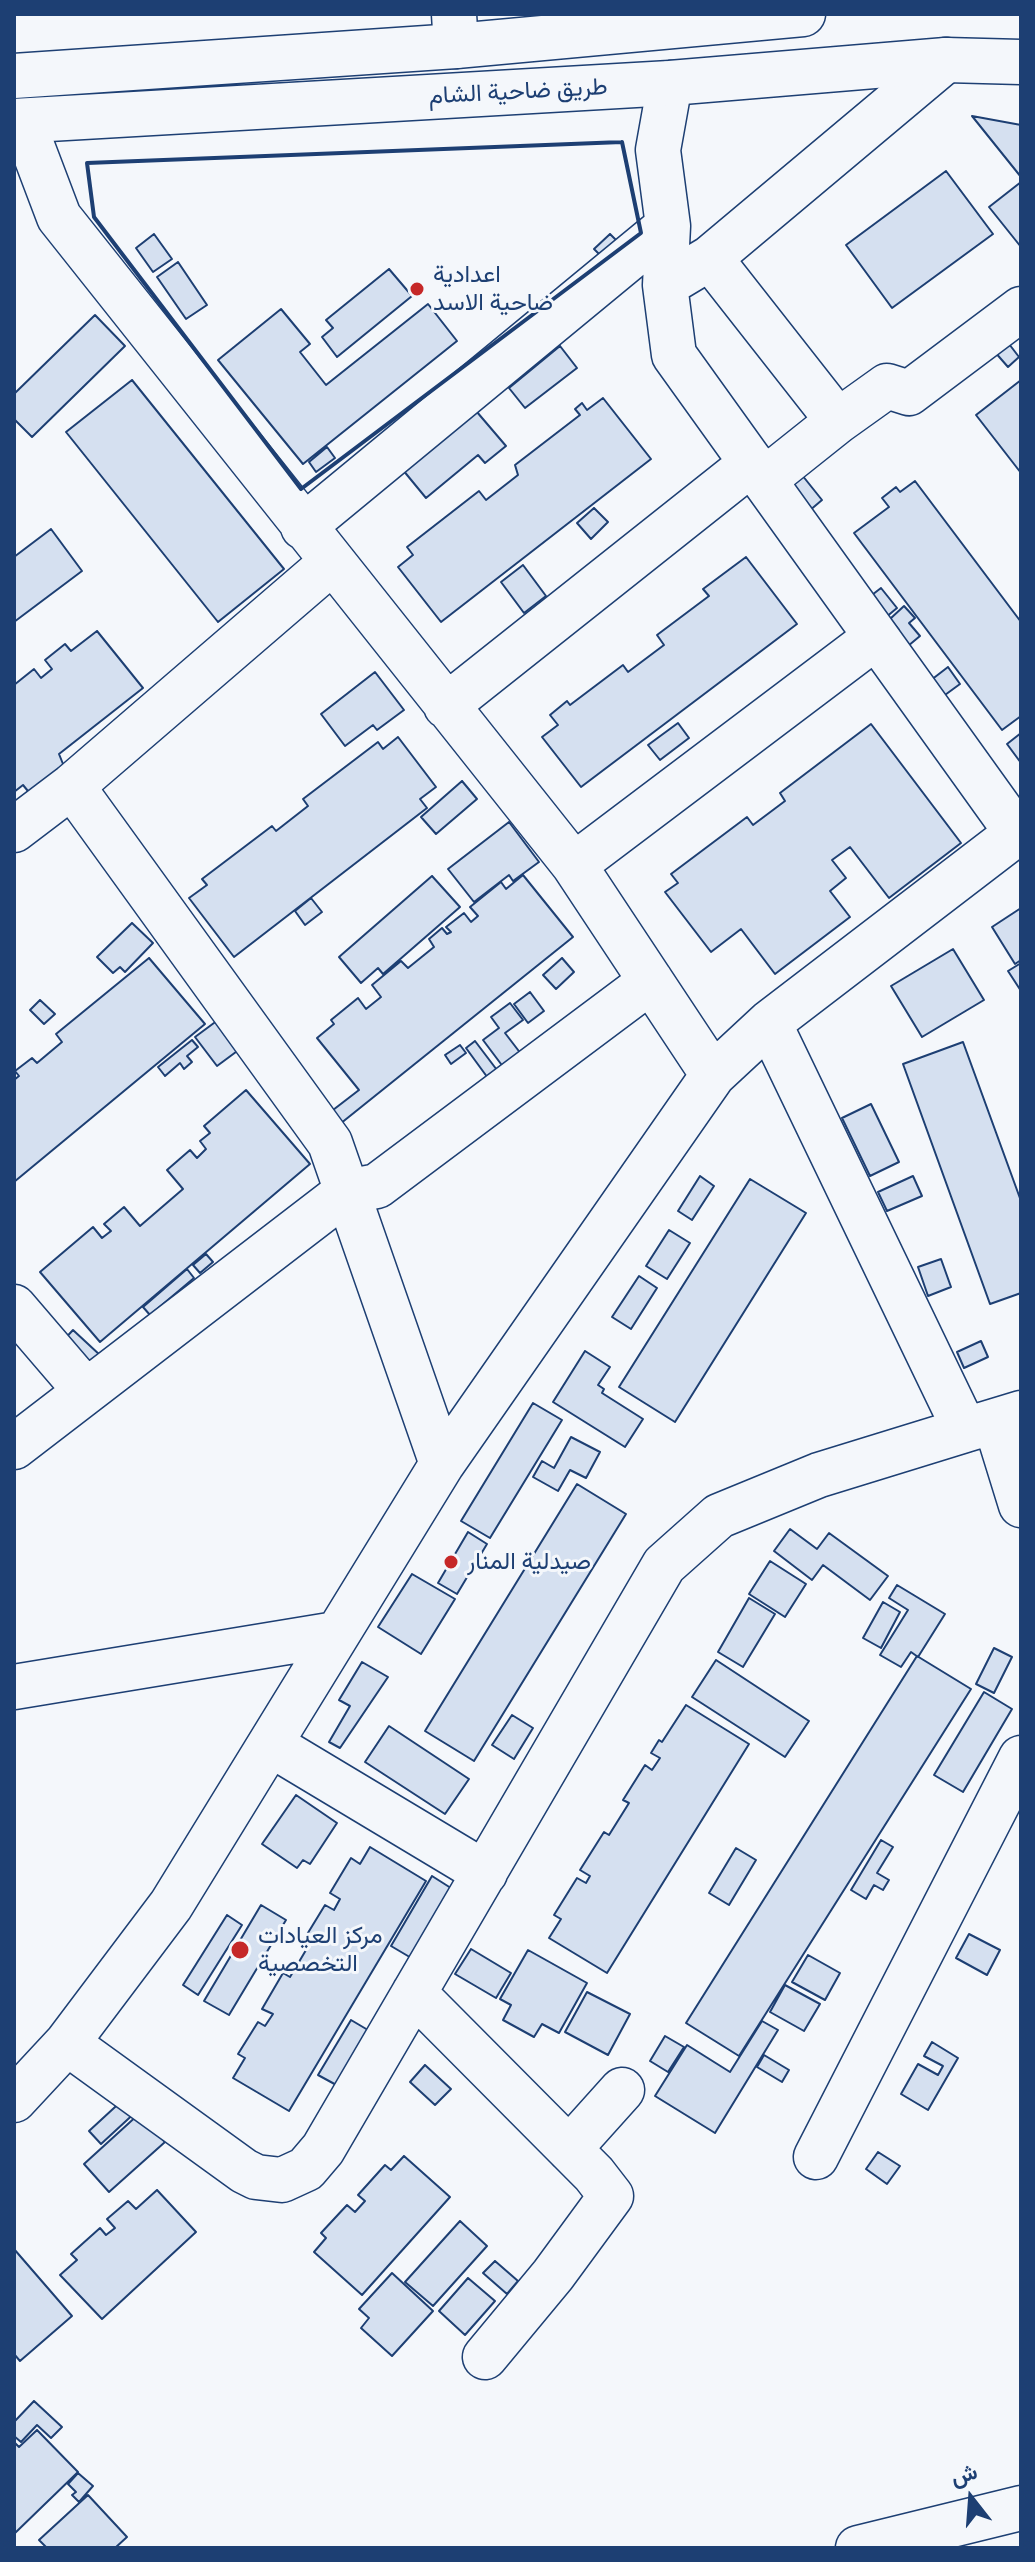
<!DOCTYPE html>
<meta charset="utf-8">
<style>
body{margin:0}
#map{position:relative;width:1035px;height:2562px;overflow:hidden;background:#f4f7fb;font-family:"Fira Sans Condensed",Vazirmatn,sans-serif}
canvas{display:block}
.frame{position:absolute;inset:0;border:16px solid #1d3f73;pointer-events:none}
.north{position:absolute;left:931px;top:2458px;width:80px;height:80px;-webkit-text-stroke:6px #f4f7fb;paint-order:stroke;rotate:343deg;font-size:22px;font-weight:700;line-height:32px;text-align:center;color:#1d3f73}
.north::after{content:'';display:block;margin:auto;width:28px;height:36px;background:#1d3f73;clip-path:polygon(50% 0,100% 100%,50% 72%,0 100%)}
</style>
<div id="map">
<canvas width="1035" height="2562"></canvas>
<div class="frame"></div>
<div class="north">ش</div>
</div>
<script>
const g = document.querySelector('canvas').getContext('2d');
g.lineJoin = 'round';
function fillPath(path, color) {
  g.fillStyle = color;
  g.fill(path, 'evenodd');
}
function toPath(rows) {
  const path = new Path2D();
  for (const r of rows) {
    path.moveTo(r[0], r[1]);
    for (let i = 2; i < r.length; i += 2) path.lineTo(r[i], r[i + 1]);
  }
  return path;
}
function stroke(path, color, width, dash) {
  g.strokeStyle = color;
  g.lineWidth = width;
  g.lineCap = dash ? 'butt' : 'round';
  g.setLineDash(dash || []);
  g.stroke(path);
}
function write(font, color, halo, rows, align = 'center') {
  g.font = font + ' "Fira Sans Condensed",Vazirmatn,sans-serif';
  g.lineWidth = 6;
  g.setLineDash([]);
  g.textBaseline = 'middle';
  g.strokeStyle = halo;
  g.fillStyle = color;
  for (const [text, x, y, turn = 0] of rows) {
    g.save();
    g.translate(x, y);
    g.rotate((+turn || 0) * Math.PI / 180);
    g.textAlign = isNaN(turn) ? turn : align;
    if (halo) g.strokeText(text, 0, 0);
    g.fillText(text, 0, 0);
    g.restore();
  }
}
const building = toPath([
 [972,116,1021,125,1021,177,972,116],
 [946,171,993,234,892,308,846,245,946,171],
 [1021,182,1021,247,989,207,1021,182],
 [154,234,172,259,153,272,136,248,154,234],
 [610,234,620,244,603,258,594,249,610,234],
 [178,262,207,305,186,319,157,277,178,262],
 [389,269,412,296,337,357,322,337,333,328,326,320,389,269],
 [428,304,457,341,303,464,218,360,281,309,310,344,300,352,326,385,428,304],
 [95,315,125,346,32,437,14,419,14,394,95,315],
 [1006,340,1019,357,1008,367,994,351,1006,340],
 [560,346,577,368,525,408,509,388,560,346],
 [132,380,284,569,218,622,66,432,132,380],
 [1021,380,1021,473,976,415,1021,380],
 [603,398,651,459,441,622,398,567,413,555,407,547,479,491,486,500,518,475,515,465,580,415,575,409,582,403,587,410,603,398],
 [471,405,506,446,485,463,478,455,426,498,398,464,471,405],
 [327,447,335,458,316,472,309,462,327,447],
 [802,475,822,500,802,517,781,493,802,475],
 [915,481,1021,622,1021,716,1002,730,854,533,889,507,882,498,896,487,900,492,915,481],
 [594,508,608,522,591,539,577,523,594,508],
 [51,529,82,571,14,622,14,557,51,529],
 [746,557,797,624,581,787,542,737,558,725,550,715,567,701,570,705,623,665,628,672,664,645,657,635,709,596,703,589,746,557],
 [523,565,546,596,524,613,501,582,523,565],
 [881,588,897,608,885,618,868,598,881,588],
 [904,606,915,618,909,623,920,636,902,651,891,637,899,630,890,619,904,606],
 [97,631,143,688,59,754,65,769,32,796,23,785,14,792,14,685,34,669,41,678,52,669,45,660,65,644,71,651,97,631],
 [948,667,960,684,934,703,922,687,948,667],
 [375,672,404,710,377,730,373,725,345,746,321,714,375,672],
 [678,723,689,738,660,760,648,745,678,723],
 [871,724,961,843,889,898,850,847,832,860,846,878,830,891,850,917,775,974,741,929,711,952,665,892,678,883,671,874,747,817,753,825,785,801,780,793,871,724],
 [1021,733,1021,763,1007,744,1021,733],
 [398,737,436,787,420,799,427,808,234,957,189,898,207,885,202,879,272,826,276,831,308,806,303,799,378,742,383,749,398,737],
 [462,781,477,799,436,834,421,817,462,781],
 [509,822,539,862,513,881,509,875,474,902,448,869,509,822],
 [523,875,573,937,335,1128,325,1100,333,1110,359,1090,317,1038,334,1024,331,1020,358,998,366,1009,381,997,372,985,401,961,408,968,434,947,429,939,442,928,447,934,451,932,446,927,464,913,471,922,478,916,470,907,501,882,506,889,523,875],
 [432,876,460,907,383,974,378,968,361,983,339,957,432,876],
 [311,898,322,912,305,925,295,911,311,898],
 [1021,908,1021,960,1015,964,992,927,1021,908],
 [132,923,153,943,125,972,120,967,113,973,97,957,132,923],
 [953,949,984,1000,922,1037,891,986,953,949],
 [149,958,205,1024,14,1182,14,1080,19,1076,15,1071,32,1058,37,1063,62,1042,56,1034,149,958],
 [562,958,574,972,556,989,543,975,562,958],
 [1021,963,1021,991,1008,971,1021,963],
 [530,992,544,1011,528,1023,514,1004,530,992],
 [40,1000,55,1014,44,1024,30,1010,40,1000],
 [510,1003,523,1020,505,1033,528,1063,510,1076,483,1040,499,1028,491,1017,510,1003],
 [218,1020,240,1049,217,1066,195,1037,218,1020],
 [192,1040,198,1047,187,1056,192,1062,184,1069,180,1063,165,1076,158,1067,192,1040],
 [475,1041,503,1078,493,1085,466,1048,475,1041],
 [963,1042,1021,1201,1021,1293,990,1304,903,1064,963,1042],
 [460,1045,466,1053,451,1064,445,1055,460,1045],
 [246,1090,310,1164,100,1342,40,1272,93,1227,102,1238,111,1231,104,1224,124,1207,140,1226,183,1189,167,1170,190,1150,197,1158,206,1149,200,1141,210,1133,204,1126,246,1090],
 [871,1104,899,1162,870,1176,842,1118,871,1104],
 [700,1176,714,1186,692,1220,678,1211,700,1176],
 [913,1176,922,1196,887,1211,878,1192,913,1176],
 [750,1179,806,1213,675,1422,619,1387,750,1179],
 [669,1230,690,1243,667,1279,646,1266,669,1230],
 [206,1254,213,1262,200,1273,193,1265,206,1254],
 [941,1259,951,1287,928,1296,918,1267,941,1259],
 [187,1269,194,1278,150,1315,143,1307,187,1269],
 [639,1276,657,1288,631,1329,612,1317,639,1276],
 [73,1330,101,1356,86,1371,59,1345,73,1330],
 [981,1341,988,1357,964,1368,957,1352,981,1341],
 [585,1351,610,1367,598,1385,604,1389,602,1393,643,1419,625,1447,553,1402,585,1351],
 [533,1403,562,1420,490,1538,461,1521,533,1403],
 [571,1437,600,1452,586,1478,570,1470,558,1491,533,1477,542,1461,554,1468,571,1437],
 [577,1484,626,1514,474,1761,425,1731,577,1484],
 [790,1529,817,1549,829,1533,888,1576,870,1600,823,1565,812,1580,774,1551,790,1529],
 [468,1532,487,1544,457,1594,438,1583,468,1532],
 [770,1561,806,1584,785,1617,749,1594,770,1561],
 [412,1574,455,1599,421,1654,378,1627,412,1574],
 [897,1585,945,1614,918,1657,911,1652,901,1667,880,1655,908,1610,889,1598,897,1585],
 [749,1598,775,1614,743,1667,718,1652,749,1598],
 [883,1602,900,1612,881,1648,863,1638,883,1602],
 [994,1648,1012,1657,994,1693,976,1684,994,1648],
 [917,1656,971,1689,739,2056,686,2023,917,1656],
 [716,1660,809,1721,785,1757,692,1697,716,1660],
 [362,1662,388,1677,340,1748,329,1742,350,1706,339,1700,362,1662],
 [984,1692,1012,1709,963,1792,934,1775,984,1692],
 [686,1705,749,1744,607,1973,549,1938,561,1919,554,1915,577,1878,586,1883,590,1876,580,1870,604,1832,609,1835,629,1803,623,1800,645,1765,652,1770,660,1758,651,1753,659,1740,662,1742,686,1705],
 [512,1715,533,1728,514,1759,492,1745,512,1715],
 [389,1726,469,1779,445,1814,365,1762,389,1726],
 [296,1795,337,1823,310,1864,303,1860,297,1868,262,1844,296,1795],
 [881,1840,893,1847,877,1873,889,1880,883,1890,874,1885,866,1899,851,1890,881,1840],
 [370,1847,426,1881,289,2111,233,2078,245,2058,238,2054,258,2022,265,2026,273,2014,262,2009,283,1973,290,1977,309,1945,303,1941,325,1905,334,1910,340,1899,330,1893,351,1858,360,1864,370,1847],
 [736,1848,756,1860,729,1905,709,1893,736,1848],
 [432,1876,454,1890,413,1959,391,1946,432,1876],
 [261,1905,286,1920,229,2015,204,2001,261,1905],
 [227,1915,242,1925,198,1995,183,1985,227,1915],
 [969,1934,1000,1950,987,1975,956,1958,969,1934],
 [471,1949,511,1973,496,1998,455,1974,471,1949],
 [528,1950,587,1983,559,2033,542,2024,534,2037,503,2020,511,2005,500,1999,528,1950],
 [808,1955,840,1973,825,2000,792,1982,808,1955],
 [785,1985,820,2004,804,2031,770,2012,785,1985],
 [587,1992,630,2014,608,2055,565,2032,587,1992],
 [351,2020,373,2033,340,2087,318,2075,351,2020],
 [762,2021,778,2030,715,2133,655,2096,687,2045,730,2072,762,2021],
 [665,2036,684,2047,668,2072,650,2061,665,2036],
 [932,2042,958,2058,928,2110,901,2094,918,2064,938,2075,943,2066,924,2056,932,2042],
 [764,2055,789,2070,782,2082,757,2067,764,2055],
 [425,2065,451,2089,435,2105,410,2082,425,2065],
 [127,2096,139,2109,101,2144,89,2131,127,2096],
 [140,2113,165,2142,109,2192,84,2164,140,2113],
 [878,2152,900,2166,887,2184,866,2169,878,2152],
 [404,2156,450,2197,362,2295,314,2252,326,2238,321,2233,347,2205,355,2212,365,2201,358,2195,385,2165,391,2170,404,2156],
 [157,2190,196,2232,102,2319,60,2275,77,2260,71,2254,100,2228,106,2235,115,2228,107,2219,128,2201,136,2209,157,2190],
 [460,2221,487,2246,433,2306,405,2282,460,2221],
 [14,2249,72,2316,20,2361,14,2354,14,2249],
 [495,2261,518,2281,507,2294,483,2273,495,2261],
 [392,2273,433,2311,392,2356,361,2328,369,2318,359,2309,392,2273],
 [468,2278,495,2301,465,2335,439,2311,468,2278],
 [34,2401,62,2427,51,2438,37,2425,21,2442,14,2436,14,2422,34,2401],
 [37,2430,78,2472,14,2534,14,2442,19,2447,37,2430],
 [78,2473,93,2486,79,2502,72,2495,76,2492,68,2484,78,2473],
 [88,2495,127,2537,115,2548,47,2548,39,2540,88,2495]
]);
fillPath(building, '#d5e0f0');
stroke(building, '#1d3f73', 2);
const minor = toPath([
 [454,14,456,46],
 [670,83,658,150,668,226,665,285,674,355,1017,833],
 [23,122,59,217,574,865,713,1075],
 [710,258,838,421,764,480],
 [665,285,710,258,946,60],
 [838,421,887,386,909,393,1021,309],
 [303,527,668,226],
 [446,706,752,463],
 [72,786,330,1143,442,1464],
 [14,830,72,786,331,563],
 [574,865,876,637],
 [769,1023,965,1430,1021,1413],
 [14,1307,86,1391],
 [995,1421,1021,1505],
 [14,1447,346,1192,377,1186,651,981],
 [14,1687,336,1634],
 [270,1744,485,1873],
 [414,1993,594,2174,611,2196,553,2275,485,2357],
 [67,2043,244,2171,256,2177,282,2180,306,2169,323,2149,664,1565,719,1516,819,1475,965,1430],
 [14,2100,67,2043,171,1905,442,1464,713,1075,769,1023,1021,830],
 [569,2149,622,2090],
 [816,2157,1021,1758],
 [858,2548,1021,2508]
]);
const major = toPath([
 [14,76,456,46,803,14],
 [14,121,670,83,946,60,1021,62]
]);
stroke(minor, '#1d3f73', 47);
stroke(major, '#1d3f73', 47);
stroke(minor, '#f4f7fb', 44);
stroke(major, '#f4f7fb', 44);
stroke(toPath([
 [622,142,641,233,301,489,94,217,87,163,622,142]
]), '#1d3f73', 4);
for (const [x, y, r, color] of [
 [417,289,8,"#c62828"],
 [451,1562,8,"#c62828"],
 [240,1950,10,"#c62828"]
]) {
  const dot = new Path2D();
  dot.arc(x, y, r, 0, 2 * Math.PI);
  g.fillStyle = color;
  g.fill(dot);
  stroke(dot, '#f4f7fb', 3);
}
write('24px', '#1d3f73', '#f4f7fb', [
 ["طريق ضاحية الشام",518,92,-3]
]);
write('24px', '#1d3f73', '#f4f7fb', [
 ["اعدادية",433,275],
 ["ضاحية الاسد",433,303],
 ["صيدلية المنار",467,1562],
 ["مركز العيادات",258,1936],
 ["التخصصية",258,1964]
], 'left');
</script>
